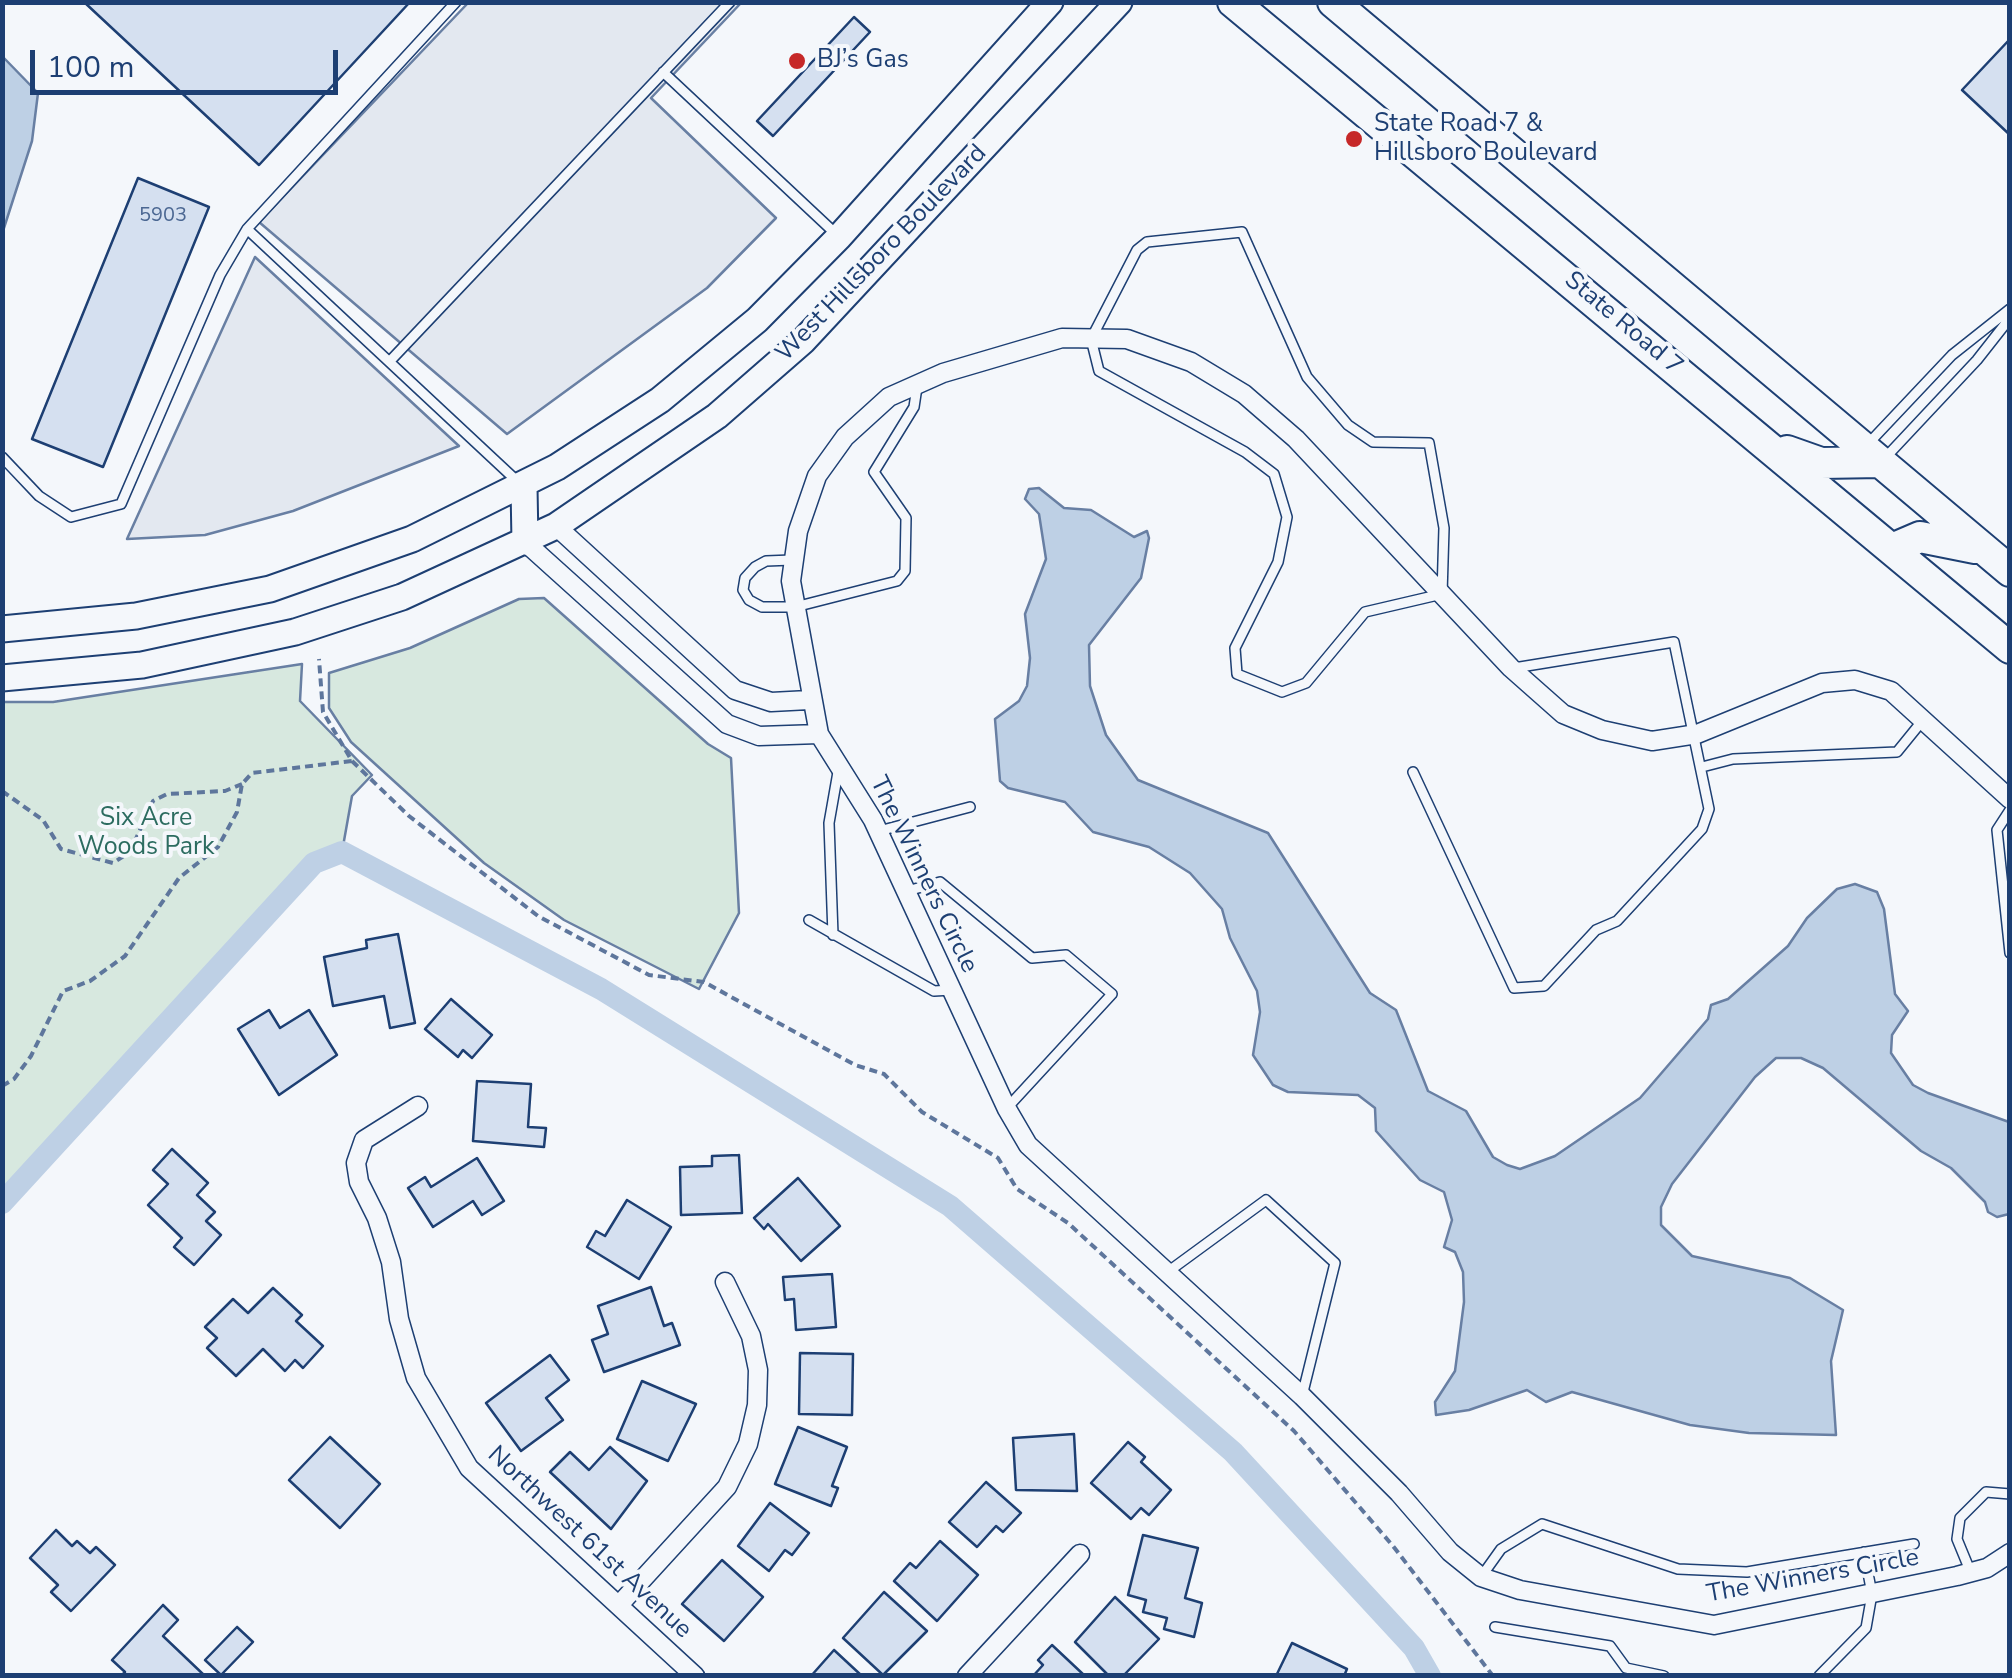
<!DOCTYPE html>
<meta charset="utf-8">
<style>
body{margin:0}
#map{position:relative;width:2012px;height:1678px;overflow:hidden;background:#f4f7fb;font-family:"Nunito Sans",sans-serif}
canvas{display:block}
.frame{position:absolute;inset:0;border:5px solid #1d3f73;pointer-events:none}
.scale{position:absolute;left:30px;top:50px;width:308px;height:45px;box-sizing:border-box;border:5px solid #1d3f73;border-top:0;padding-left:12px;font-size:30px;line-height:35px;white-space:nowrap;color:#1d3f73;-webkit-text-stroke:8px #f4f7fb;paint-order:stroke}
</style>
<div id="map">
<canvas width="2012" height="1678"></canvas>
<div class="frame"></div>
<div class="scale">100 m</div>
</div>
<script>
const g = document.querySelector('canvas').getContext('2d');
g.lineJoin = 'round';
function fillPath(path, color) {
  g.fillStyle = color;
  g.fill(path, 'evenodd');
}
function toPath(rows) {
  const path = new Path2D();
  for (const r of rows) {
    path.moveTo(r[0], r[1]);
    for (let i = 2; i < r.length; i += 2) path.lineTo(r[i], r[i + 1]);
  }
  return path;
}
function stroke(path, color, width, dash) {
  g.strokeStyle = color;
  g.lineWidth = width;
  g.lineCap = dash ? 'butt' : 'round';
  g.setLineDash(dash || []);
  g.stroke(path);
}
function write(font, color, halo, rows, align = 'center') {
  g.font = font + ' "Nunito Sans",sans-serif';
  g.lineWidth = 8;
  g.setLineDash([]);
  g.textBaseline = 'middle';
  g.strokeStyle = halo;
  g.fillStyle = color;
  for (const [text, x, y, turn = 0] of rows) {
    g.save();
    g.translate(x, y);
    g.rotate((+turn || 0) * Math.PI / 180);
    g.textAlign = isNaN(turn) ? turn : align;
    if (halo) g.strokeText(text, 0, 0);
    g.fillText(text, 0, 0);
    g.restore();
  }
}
const green = toPath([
 [544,598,708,744,731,758,739,913,699,989,564,920,484,863,351,742,329,708,329,673,410,648,519,599,544,598],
 [302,664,300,701,372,775,352,796,342,852,314,863,3,1203,3,702,53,702,302,664]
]);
fillPath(green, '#d7e8df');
stroke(green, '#687fa3', 2.5);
const parking = toPath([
 [468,3,741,3,651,98,776,218,707,288,507,434,259,222,468,3],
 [255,257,459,446,293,511,205,535,127,539,255,257]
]);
fillPath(parking, '#e3e8f0');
stroke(parking, '#687fa3', 2.5);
const water = toPath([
 [3,57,38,93,32,141,3,231,3,57],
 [1039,488,1064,508,1091,510,1134,537,1147,531,1149,538,1141,578,1089,645,1090,686,1106,735,1138,780,1268,833,1370,993,1396,1010,1428,1091,1466,1111,1493,1157,1507,1165,1520,1169,1555,1156,1640,1098,1708,1019,1711,1005,1728,999,1788,946,1807,918,1837,889,1855,884,1877,892,1884,909,1895,994,1908,1011,1892,1035,1891,1053,1913,1085,1928,1093,2009,1122,2009,1214,1997,1217,1988,1212,1985,1202,1951,1168,1921,1151,1823,1068,1801,1058,1776,1058,1755,1077,1672,1184,1661,1207,1661,1225,1692,1256,1790,1278,1843,1310,1831,1361,1836,1435,1749,1433,1690,1425,1572,1392,1546,1402,1527,1390,1469,1410,1436,1415,1435,1402,1455,1371,1464,1302,1463,1272,1455,1252,1444,1247,1452,1220,1444,1192,1420,1180,1376,1131,1375,1108,1358,1095,1288,1092,1273,1085,1253,1055,1260,1012,1257,991,1230,938,1222,909,1190,873,1149,847,1093,832,1065,802,1008,788,1000,781,995,719,1019,701,1027,686,1030,658,1025,614,1046,559,1039,514,1025,499,1029,489,1039,488]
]);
fillPath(water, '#bed0e5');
stroke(water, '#687fa3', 2.5);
stroke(toPath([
 [2,1203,314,863,342,852,601,989,950,1206,1233,1452,1414,1648,1430,1676]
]), '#bed0e5', 22);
const building = toPath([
 [84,2,410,2,259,165,84,2],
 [854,17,870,32,773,136,757,121,854,17],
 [2010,39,2010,135,1962,90,2010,39],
 [138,178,209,207,103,467,32,439,138,178],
 [398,934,415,1023,390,1028,384,996,333,1006,324,957,367,948,366,940,398,934],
 [451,999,492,1035,472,1058,463,1050,458,1057,425,1029,451,999],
 [269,1010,280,1028,309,1010,337,1055,279,1095,238,1029,269,1010],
 [477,1081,531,1084,528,1127,546,1128,544,1147,473,1141,477,1081],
 [172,1149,208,1183,197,1195,215,1212,206,1221,221,1235,194,1265,174,1247,182,1238,148,1205,168,1184,153,1170,172,1149],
 [739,1155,742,1213,681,1215,680,1167,712,1166,712,1156,739,1155],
 [477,1158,504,1201,482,1215,473,1201,433,1227,408,1188,425,1177,431,1187,477,1158],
 [798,1178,840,1226,801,1261,768,1224,764,1229,754,1218,798,1178],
 [627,1200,671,1227,639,1279,587,1247,596,1231,605,1236,627,1200],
 [832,1274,836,1327,796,1330,794,1299,785,1300,783,1277,832,1274],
 [651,1287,664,1326,672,1323,680,1345,604,1372,592,1340,608,1334,598,1306,651,1287],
 [273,1288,302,1315,296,1321,323,1346,303,1368,295,1360,285,1371,263,1349,236,1376,207,1348,217,1338,205,1327,233,1299,248,1313,273,1288],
 [800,1353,853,1354,852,1415,799,1414,800,1353],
 [550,1355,569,1380,546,1398,563,1420,521,1451,486,1403,550,1355],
 [642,1381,696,1404,668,1461,617,1439,642,1381],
 [798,1427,847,1447,832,1486,838,1488,831,1506,775,1484,798,1427],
 [1074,1434,1077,1491,1016,1490,1013,1438,1074,1434],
 [330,1437,380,1484,340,1528,289,1480,330,1437],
 [1128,1442,1145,1457,1141,1462,1171,1490,1149,1515,1141,1508,1131,1519,1091,1483,1128,1442],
 [610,1447,647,1481,611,1529,550,1472,570,1452,589,1470,610,1447],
 [986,1482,1021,1513,1003,1532,996,1526,977,1547,949,1522,986,1482],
 [770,1503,809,1533,792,1555,785,1550,769,1571,738,1546,770,1503],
 [56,1530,72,1546,77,1541,90,1553,96,1547,115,1565,71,1611,51,1592,58,1585,30,1558,56,1530],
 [1143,1535,1198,1548,1185,1598,1202,1603,1194,1637,1164,1629,1167,1618,1143,1612,1146,1600,1128,1595,1143,1535],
 [940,1541,978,1575,937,1621,894,1581,910,1563,916,1568,940,1541],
 [722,1560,763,1597,724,1641,682,1604,722,1560],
 [884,1592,927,1631,883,1675,843,1638,884,1592],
 [1115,1597,1159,1639,1123,1676,1109,1676,1075,1642,1115,1597],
 [163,1605,178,1620,163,1636,205,1676,121,1676,125,1672,112,1660,163,1605],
 [237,1627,253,1642,221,1675,205,1660,237,1627],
 [1292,1643,1347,1669,1344,1676,1276,1676,1292,1643],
 [1052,1645,1085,1676,1033,1676,1043,1665,1038,1660,1052,1645],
 [834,1650,862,1676,811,1676,834,1650]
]);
fillPath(building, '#d5e0f0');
stroke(building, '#1d3f73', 2.5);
const lane = toPath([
 [663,72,837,235],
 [247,229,518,482],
 [1242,232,1307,377,1348,425,1373,442,1429,443,1444,528,1442,594,1365,612,1306,683,1282,692,1237,674,1235,648,1278,562,1287,517,1274,474,1245,452,1099,371,1091,339,1137,250,1147,242,1242,232],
 [390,361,730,2],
 [1867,445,1952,355,2010,309],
 [2,457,39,496,71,517,121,504,220,275,247,229,456,2],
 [1886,457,1977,360,2010,318],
 [792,560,766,561,755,567,745,578,743,590,749,600,762,607,795,607,897,581,905,571,906,518,874,472,914,407,917,387],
 [1702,767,1733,759,1897,752,1923,720],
 [1413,772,1514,988,1544,986,1596,930,1617,921,1702,829,1709,809,1674,642,1514,668],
 [2010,810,1997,830,2010,953],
 [879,831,970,807],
 [907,891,940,882,1032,958,1066,955,1112,994,1007,1108],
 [809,920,934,991,952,990],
 [833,935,829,823,838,772],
 [1169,1271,1266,1200,1335,1263,1302,1396],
 [1971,1573,1957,1539,1960,1518,1986,1492,2010,1494],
 [1481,1577,1501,1549,1542,1524,1678,1569,1747,1572,1914,1544],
 [1495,1627,1610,1646,1626,1668,1664,1676],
 [1819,1676,1866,1628,1872,1594,1864,1552]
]);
const street = toPath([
 [556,526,735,690,771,702,809,700],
 [525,542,727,724,759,736,819,734],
 [2010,799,1891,691,1855,680,1822,683,1697,734,1652,741,1602,730,1563,714,1511,668,1296,439,1244,394,1191,362,1127,339,1062,338,943,373,889,397,845,437,817,476,798,531,791,581,819,734,873,820,1007,1109,1028,1145,1302,1396,1399,1493,1450,1552,1481,1577,1520,1590,1714,1625,1957,1576,1987,1568,2010,1553],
 [418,1106,364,1140,356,1163,359,1182,377,1218,391,1262,399,1319,416,1378,469,1468,695,1676],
 [619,1605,727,1487,748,1444,757,1405,758,1370,751,1336,725,1282],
 [967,1676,1080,1554]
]);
const secondary = toPath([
 [524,487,525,542],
 [2,629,136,616,270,589,412,539,557,467,660,400,757,320,839,237,1050,2],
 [2,678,142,665,295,632,402,597,556,526,717,416,803,341,1119,2]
]);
const primary = toPath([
 [1233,2,2010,648],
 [1333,2,2010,571],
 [1787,451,1821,463,1881,462],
 [1892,549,1920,537,1975,548]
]);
stroke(lane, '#1d3f73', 12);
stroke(street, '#1d3f73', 21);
stroke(secondary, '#1d3f73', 29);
stroke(primary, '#1d3f73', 34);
stroke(toPath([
 [352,761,409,816,538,916,649,975,704,982,855,1065,884,1074,922,1112,998,1158,1017,1189,1068,1223,1294,1431,1393,1546,1493,1676],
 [2,791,43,820,61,849,113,863,130,852,153,801,167,794,225,791,242,784],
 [2,1086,14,1079,31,1056,63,991,90,981,125,956,179,878,218,847,237,812,242,784,252,773,352,761,323,712,319,659]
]), '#5e769c', 4, [8, 5]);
stroke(lane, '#f4f7fb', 9);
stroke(street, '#f4f7fb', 18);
stroke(secondary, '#f4f7fb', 25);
stroke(primary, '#f4f7fb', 30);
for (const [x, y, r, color] of [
 [797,61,10,"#c62828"],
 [1354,139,10,"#c62828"]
]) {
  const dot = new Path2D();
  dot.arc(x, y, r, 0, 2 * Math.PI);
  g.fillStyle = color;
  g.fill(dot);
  stroke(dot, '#f4f7fb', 4);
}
write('20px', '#4b6792', null, [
 ["5903",163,216]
]);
write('25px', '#1d3f73', '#f4f7fb', [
 ["BJ’s Gas",817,61],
 ["State Road 7 &",1374,125],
 ["Hillsboro Boulevard",1374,154]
], 'left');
write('25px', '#1d3f73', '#f4f7fb', [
 ["West Hillsboro Boulevard",882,254,-46],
 ["State Road 7",1623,324,40],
 ["The Winners Circle",923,875,64],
 ["Northwest 61st Avenue",589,1543,43],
 ["The Winners Circle",1813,1577,-10]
]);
write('25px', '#2c6c60', '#f4f7fb', [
 ["Six Acre",146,819],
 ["Woods Park",146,848]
]);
</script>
